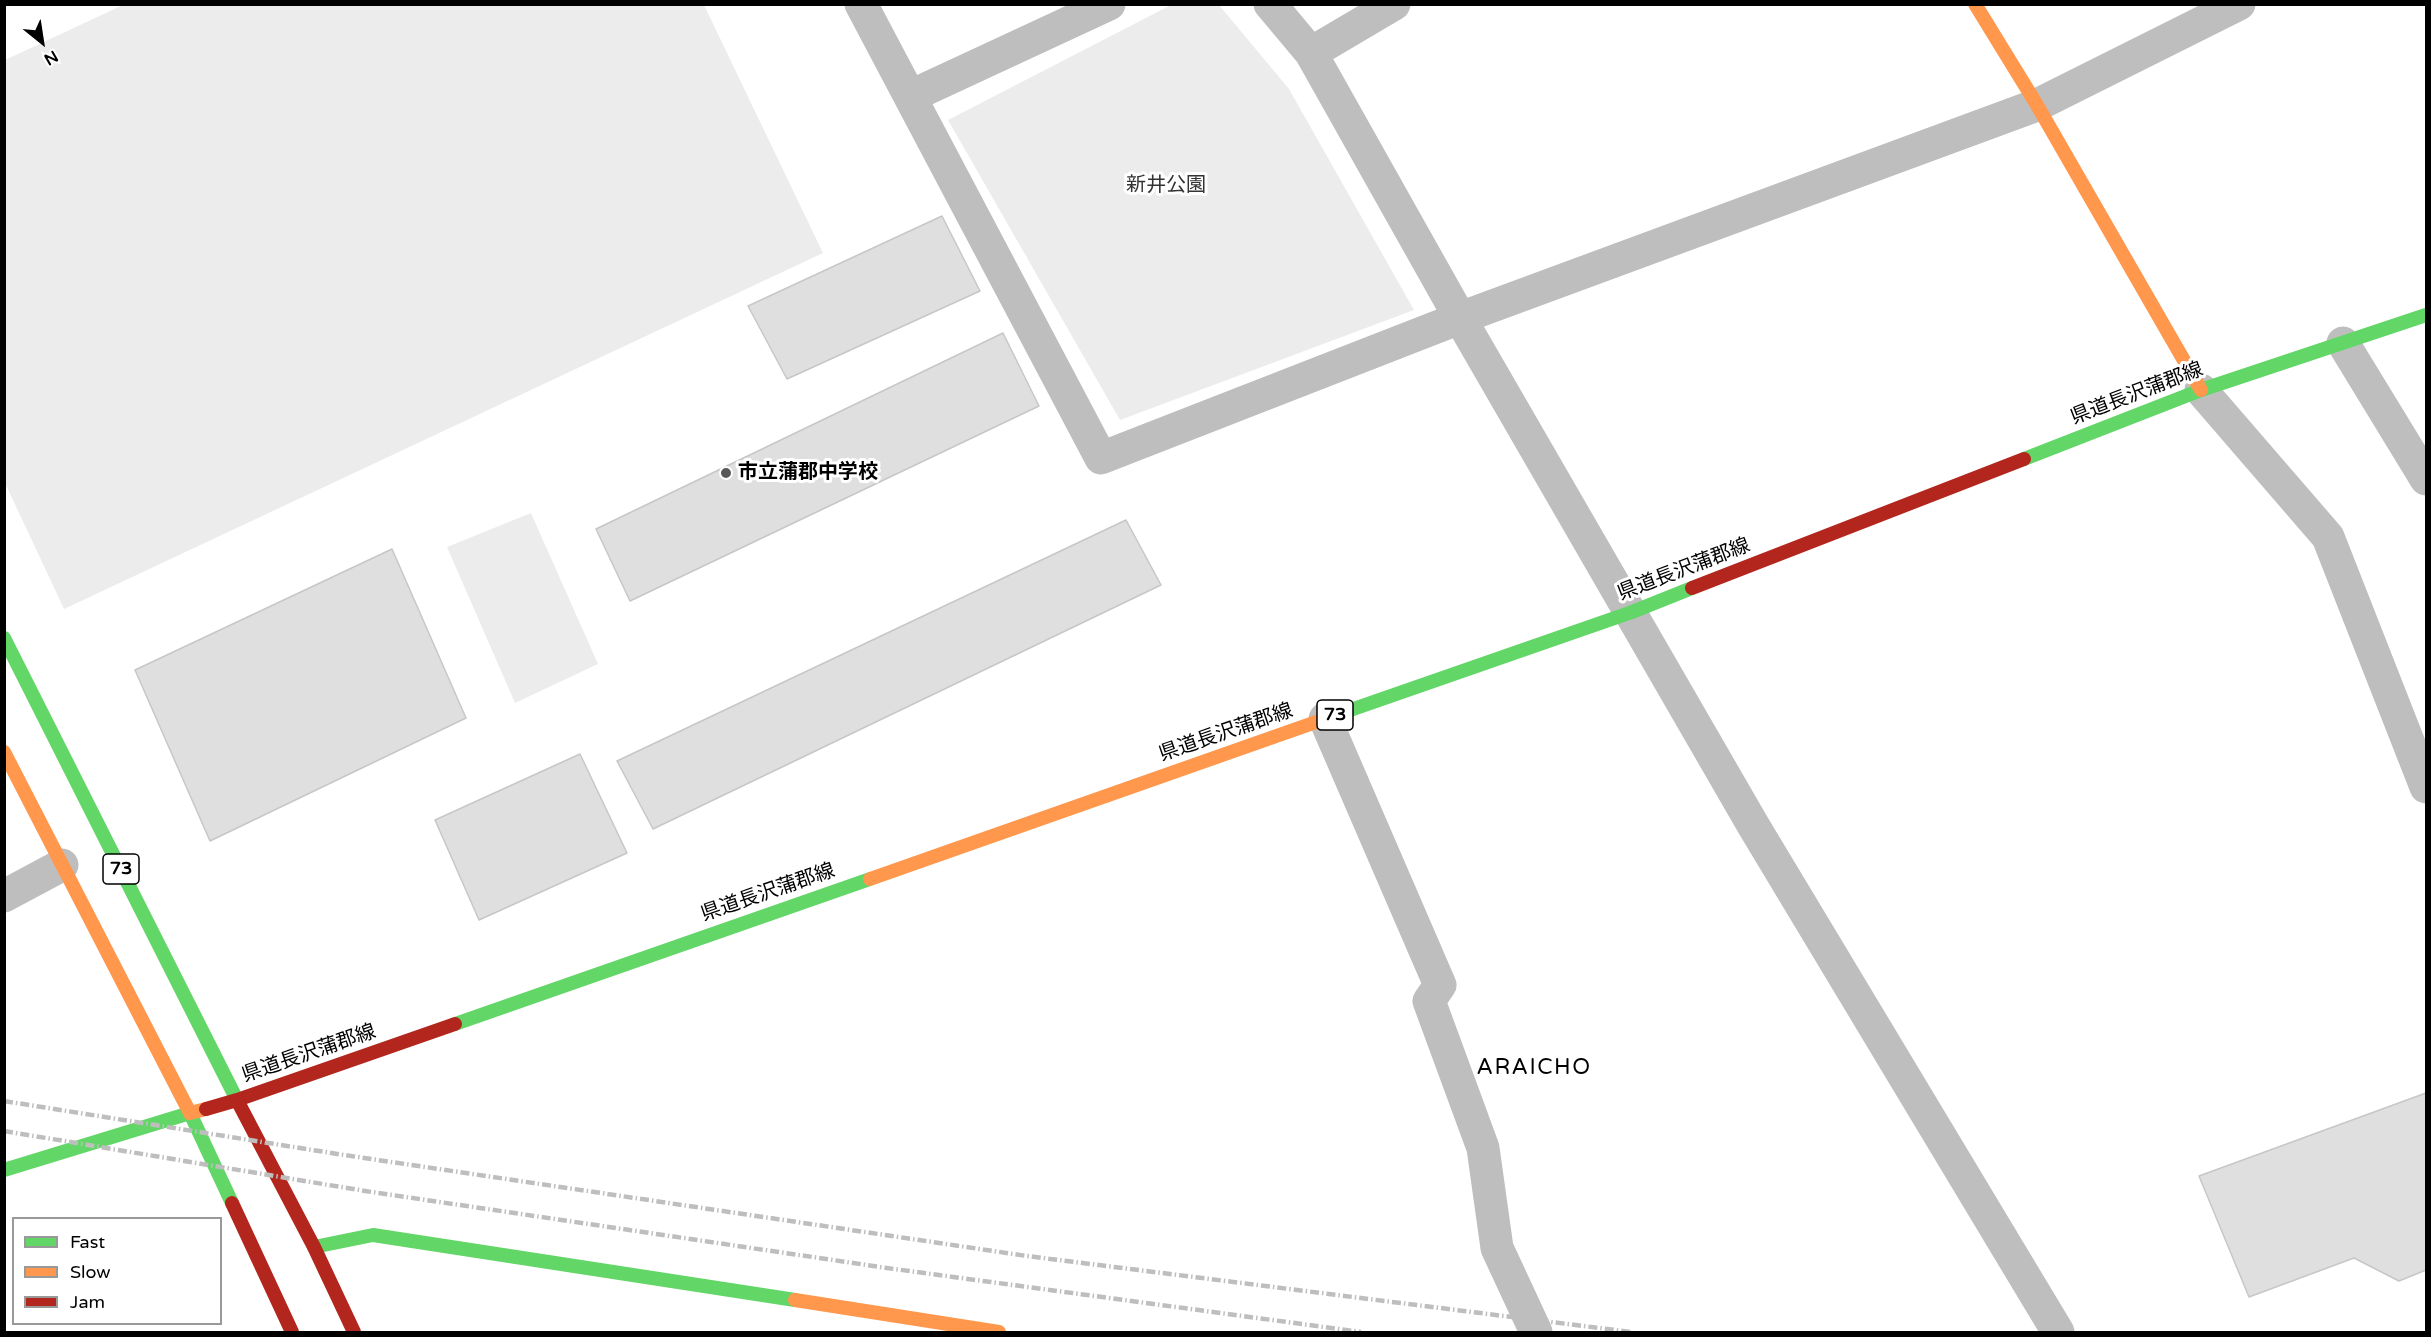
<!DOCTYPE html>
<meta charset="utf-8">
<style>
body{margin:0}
#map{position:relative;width:2431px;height:1337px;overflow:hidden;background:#fff;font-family:"Varela Round",sans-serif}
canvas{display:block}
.frame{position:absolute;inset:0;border:6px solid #000;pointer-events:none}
.legend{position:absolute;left:12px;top:1217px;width:210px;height:108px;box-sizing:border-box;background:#fff;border:2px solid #999;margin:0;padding:8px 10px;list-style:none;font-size:18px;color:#000}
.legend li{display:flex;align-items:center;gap:12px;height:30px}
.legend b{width:30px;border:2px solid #999}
.north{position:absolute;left:12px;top:12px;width:60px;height:60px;-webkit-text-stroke:4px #fff;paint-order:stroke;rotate:150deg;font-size:16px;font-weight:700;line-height:24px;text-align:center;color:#000}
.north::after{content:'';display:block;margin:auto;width:21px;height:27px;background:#000;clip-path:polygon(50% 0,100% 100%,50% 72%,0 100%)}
</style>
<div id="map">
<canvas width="2431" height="1337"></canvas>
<div class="frame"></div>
<ul class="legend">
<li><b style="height:8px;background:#63d668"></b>Fast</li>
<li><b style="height:8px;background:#ff974d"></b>Slow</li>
<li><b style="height:8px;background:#b3261e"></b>Jam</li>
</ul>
<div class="north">N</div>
</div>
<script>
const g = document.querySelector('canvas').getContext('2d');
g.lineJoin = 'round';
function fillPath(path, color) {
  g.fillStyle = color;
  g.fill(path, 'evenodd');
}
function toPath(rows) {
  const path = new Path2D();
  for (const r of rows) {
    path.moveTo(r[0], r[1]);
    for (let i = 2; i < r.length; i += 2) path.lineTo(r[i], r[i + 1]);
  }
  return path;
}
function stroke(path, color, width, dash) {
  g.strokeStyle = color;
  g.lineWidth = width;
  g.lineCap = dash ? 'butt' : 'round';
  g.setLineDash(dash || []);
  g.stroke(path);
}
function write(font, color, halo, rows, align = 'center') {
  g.font = font + ' "Varela Round","Noto Sans JP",sans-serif';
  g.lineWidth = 6;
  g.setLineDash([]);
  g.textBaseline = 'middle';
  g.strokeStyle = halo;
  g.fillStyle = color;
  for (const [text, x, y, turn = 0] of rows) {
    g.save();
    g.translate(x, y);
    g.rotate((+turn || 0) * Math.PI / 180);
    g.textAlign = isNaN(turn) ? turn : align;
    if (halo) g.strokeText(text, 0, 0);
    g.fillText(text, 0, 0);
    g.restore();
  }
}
fillPath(toPath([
 [1173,4,1219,5,1289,89,1414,310,1120,420,948,120],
 [123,5,704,5,823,253,64,609,5,483,5,60],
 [531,513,598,664,515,703,447,547]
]), '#ececec');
const building = toPath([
 [942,216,980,291,787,379,748,306,942,216],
 [1003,333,1039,406,630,601,596,529,1003,333],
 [1126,520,1161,585,653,829,617,761,1126,520],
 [392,549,466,718,210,841,135,670,392,549],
 [580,754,627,853,479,920,435,820,580,754],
 [2426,1093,2426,1270,2399,1281,2354,1258,2249,1297,2199,1176,2426,1093]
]);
fillPath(building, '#dfdfdf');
stroke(building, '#c7c7c7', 1.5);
stroke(toPath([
 [861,4,1101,458,1460,318,2037,105,2239,4],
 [1270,4,1311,53,1460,318,1753,825,2058,1332],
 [1311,53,1394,4],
 [911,96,1109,4],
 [2343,343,2426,479],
 [2201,390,2328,537,2426,787],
 [1325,719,1440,985,1429,1001,1483,1148,1497,1248,1536,1332],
 [4,896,62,865]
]), '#bebebe', 33);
stroke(toPath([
 [2024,459,2201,390,2426,315],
 [4,638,237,1100],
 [1336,715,1632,612,1692,588],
 [455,1024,870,879],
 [4,1170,190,1113,232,1203],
 [314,1247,373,1235,795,1300]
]), '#63d668', 14);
stroke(toPath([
 [1975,4,2037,105,2201,390],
 [4,752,190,1113,206,1109],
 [870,879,1336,715],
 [795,1300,999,1332]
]), '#ff974d', 14);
stroke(toPath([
 [1692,588,2024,459],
 [237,1100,314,1247,354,1332],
 [206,1109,237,1100,455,1024],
 [232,1203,292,1332]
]), '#b3261e', 14);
stroke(toPath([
 [4,1101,344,1155,1027,1256,1631,1332],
 [4,1131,365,1191,887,1268,1361,1332]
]), '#bebebe', 4.5, [9, 3, 1.5, 3]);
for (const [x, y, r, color] of [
 [726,473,6,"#595959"]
]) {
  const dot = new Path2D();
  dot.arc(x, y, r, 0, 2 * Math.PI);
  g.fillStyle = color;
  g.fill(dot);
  stroke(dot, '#fff', 2);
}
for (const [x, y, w] of [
 [1335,715,36],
 [121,869,36]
]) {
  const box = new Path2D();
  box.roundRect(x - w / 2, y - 15, w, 30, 4.5);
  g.fillStyle = '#fff';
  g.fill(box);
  stroke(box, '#000', 1.5);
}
write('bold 18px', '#000', null, [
 ["73",1335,715],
 ["73",121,869]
]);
write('20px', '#333', '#fff', [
 ["新井公園",1166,186]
]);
write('20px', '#000', '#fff', [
 ["県道長沢蒲郡線",2137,394,-21],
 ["県道長沢蒲郡線",1684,570,-21],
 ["県道長沢蒲郡線",1226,733,-19],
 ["県道長沢蒲郡線",768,893,-19],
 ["県道長沢蒲郡線",309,1054,-19]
]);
write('bold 20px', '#000', '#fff', [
 ["市立蒲郡中学校",738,473]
], 'left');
g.letterSpacing = '1.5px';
write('22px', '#000', '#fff', [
 ["ARAICHO",1534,1068]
]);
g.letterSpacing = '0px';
</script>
